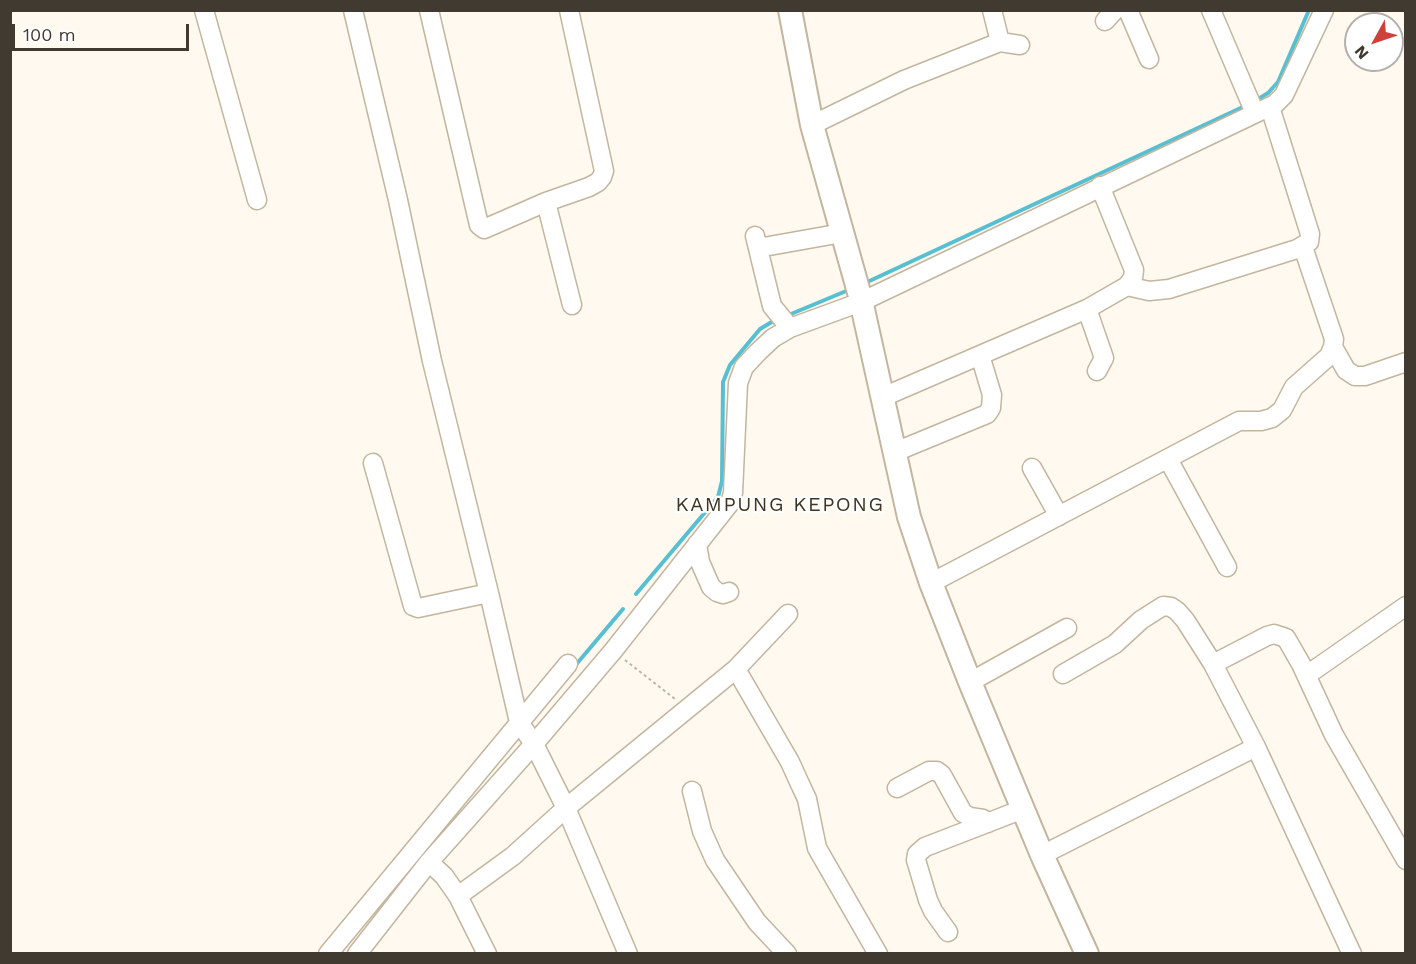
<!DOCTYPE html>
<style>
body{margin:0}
#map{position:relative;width:1416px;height:964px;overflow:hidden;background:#fff9ef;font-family:"Work Sans",sans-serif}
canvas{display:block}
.frame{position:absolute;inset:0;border:12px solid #403a31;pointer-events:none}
.north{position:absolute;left:1344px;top:12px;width:60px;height:60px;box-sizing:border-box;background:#fff;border:2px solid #b3b0ad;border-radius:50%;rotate:230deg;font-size:16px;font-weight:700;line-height:24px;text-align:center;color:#403a31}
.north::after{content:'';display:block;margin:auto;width:21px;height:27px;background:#ce403a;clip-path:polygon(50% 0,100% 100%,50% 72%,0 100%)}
.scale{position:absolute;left:12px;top:24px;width:177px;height:27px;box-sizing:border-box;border:3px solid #403a31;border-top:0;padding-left:8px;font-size:18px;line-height:21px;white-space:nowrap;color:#403a31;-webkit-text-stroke:4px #fff;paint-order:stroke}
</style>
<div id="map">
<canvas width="1416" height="964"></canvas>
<div class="frame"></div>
<div class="north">N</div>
<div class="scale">100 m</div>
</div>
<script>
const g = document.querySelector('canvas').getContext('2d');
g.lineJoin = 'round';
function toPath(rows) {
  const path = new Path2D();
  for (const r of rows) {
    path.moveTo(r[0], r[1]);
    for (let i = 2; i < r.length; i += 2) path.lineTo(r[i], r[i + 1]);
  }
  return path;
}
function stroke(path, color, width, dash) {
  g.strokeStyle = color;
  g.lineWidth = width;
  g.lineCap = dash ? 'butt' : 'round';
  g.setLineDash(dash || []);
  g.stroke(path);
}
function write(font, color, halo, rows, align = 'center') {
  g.font = font + ' "Work Sans",sans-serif';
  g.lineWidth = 4.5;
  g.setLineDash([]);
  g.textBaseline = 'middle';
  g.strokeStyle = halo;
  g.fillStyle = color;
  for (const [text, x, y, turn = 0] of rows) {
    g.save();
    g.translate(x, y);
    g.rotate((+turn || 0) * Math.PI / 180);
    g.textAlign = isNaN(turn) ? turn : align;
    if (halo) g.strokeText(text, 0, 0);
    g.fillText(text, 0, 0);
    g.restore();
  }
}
stroke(toPath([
 [1255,101,1268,93,1278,82,1309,10],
 [863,284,1245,106],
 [791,314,851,289],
 [636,594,718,497,722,481,723,382,730,365,760,329,775,320],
 [574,667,623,609]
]), '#57bfd2', 4);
const minor = toPath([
 [204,10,257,200],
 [353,10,398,200,432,361,489,593],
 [429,10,479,225,484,229,546,202,589,187,598,182,602,177,604,171,569,10],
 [992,10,1000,42],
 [1128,10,1149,59],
 [1211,10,1255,113],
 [1105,21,1115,10],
 [812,125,904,80,1000,42,1020,45],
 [546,202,572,305],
 [755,236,772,306,790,328],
 [758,248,842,233],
 [1127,286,1149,291,1169,289,1297,249,1309,242,1310,234,1270,107],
 [1087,309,1104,358,1097,371],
 [1333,347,1346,370,1355,376,1365,376,1406,362],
 [883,397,1087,309,1127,286,1133,278,1134,270,1100,186],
 [895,452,987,414,991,408,992,395,980,355],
 [1168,459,1227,567],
 [373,463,413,606,418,608,489,593,519,722,534,744,566,808,628,954],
 [1032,468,1059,516],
 [697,544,700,562,711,587,717,592,723,594,729,592],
 [931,583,1239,421,1261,421,1272,418,1282,410,1294,387,1329,356,1333,347,1334,339,1303,247],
 [1213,664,1267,636,1274,634,1286,638,1301,664,1334,735,1406,860],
 [736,669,788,614],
 [1063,674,1115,644,1141,620,1163,606,1171,607,1177,611,1185,620,1213,664,1256,747,1352,954],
 [1307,675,1406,606],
 [970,682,1067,628],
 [897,788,929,771,937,771,942,775,963,813,970,817,983,819,988,823],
 [692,791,702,831,715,860,757,922,787,954],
 [1042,855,1256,747],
 [429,862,444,876,458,896,487,954],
 [458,896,513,856,566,808,736,669,790,762,800,784,807,799,817,848,878,954],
 [948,932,933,911,928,900,916,860,917,854,925,847,1023,809],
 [328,954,568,664],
 [357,954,429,862,534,744,613,651,730,503,733,493,738,383,744,367,758,352,773,338,790,328,861,302,1275,104,1284,95,1324,10]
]);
const major = toPath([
 [790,10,812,125,860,296,909,517,931,583,970,682,1042,855,1087,954]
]);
stroke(minor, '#c3b59e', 21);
stroke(major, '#c3b59e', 26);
stroke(toPath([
 [625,660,675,699]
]), '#bbb5ab', 2, [3, 3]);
stroke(minor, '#fff', 18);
stroke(major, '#fff', 22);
g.letterSpacing = '1.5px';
write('20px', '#403421', '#fff', [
 ["KAMPUNG KEPONG",780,505]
]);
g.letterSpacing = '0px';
</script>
